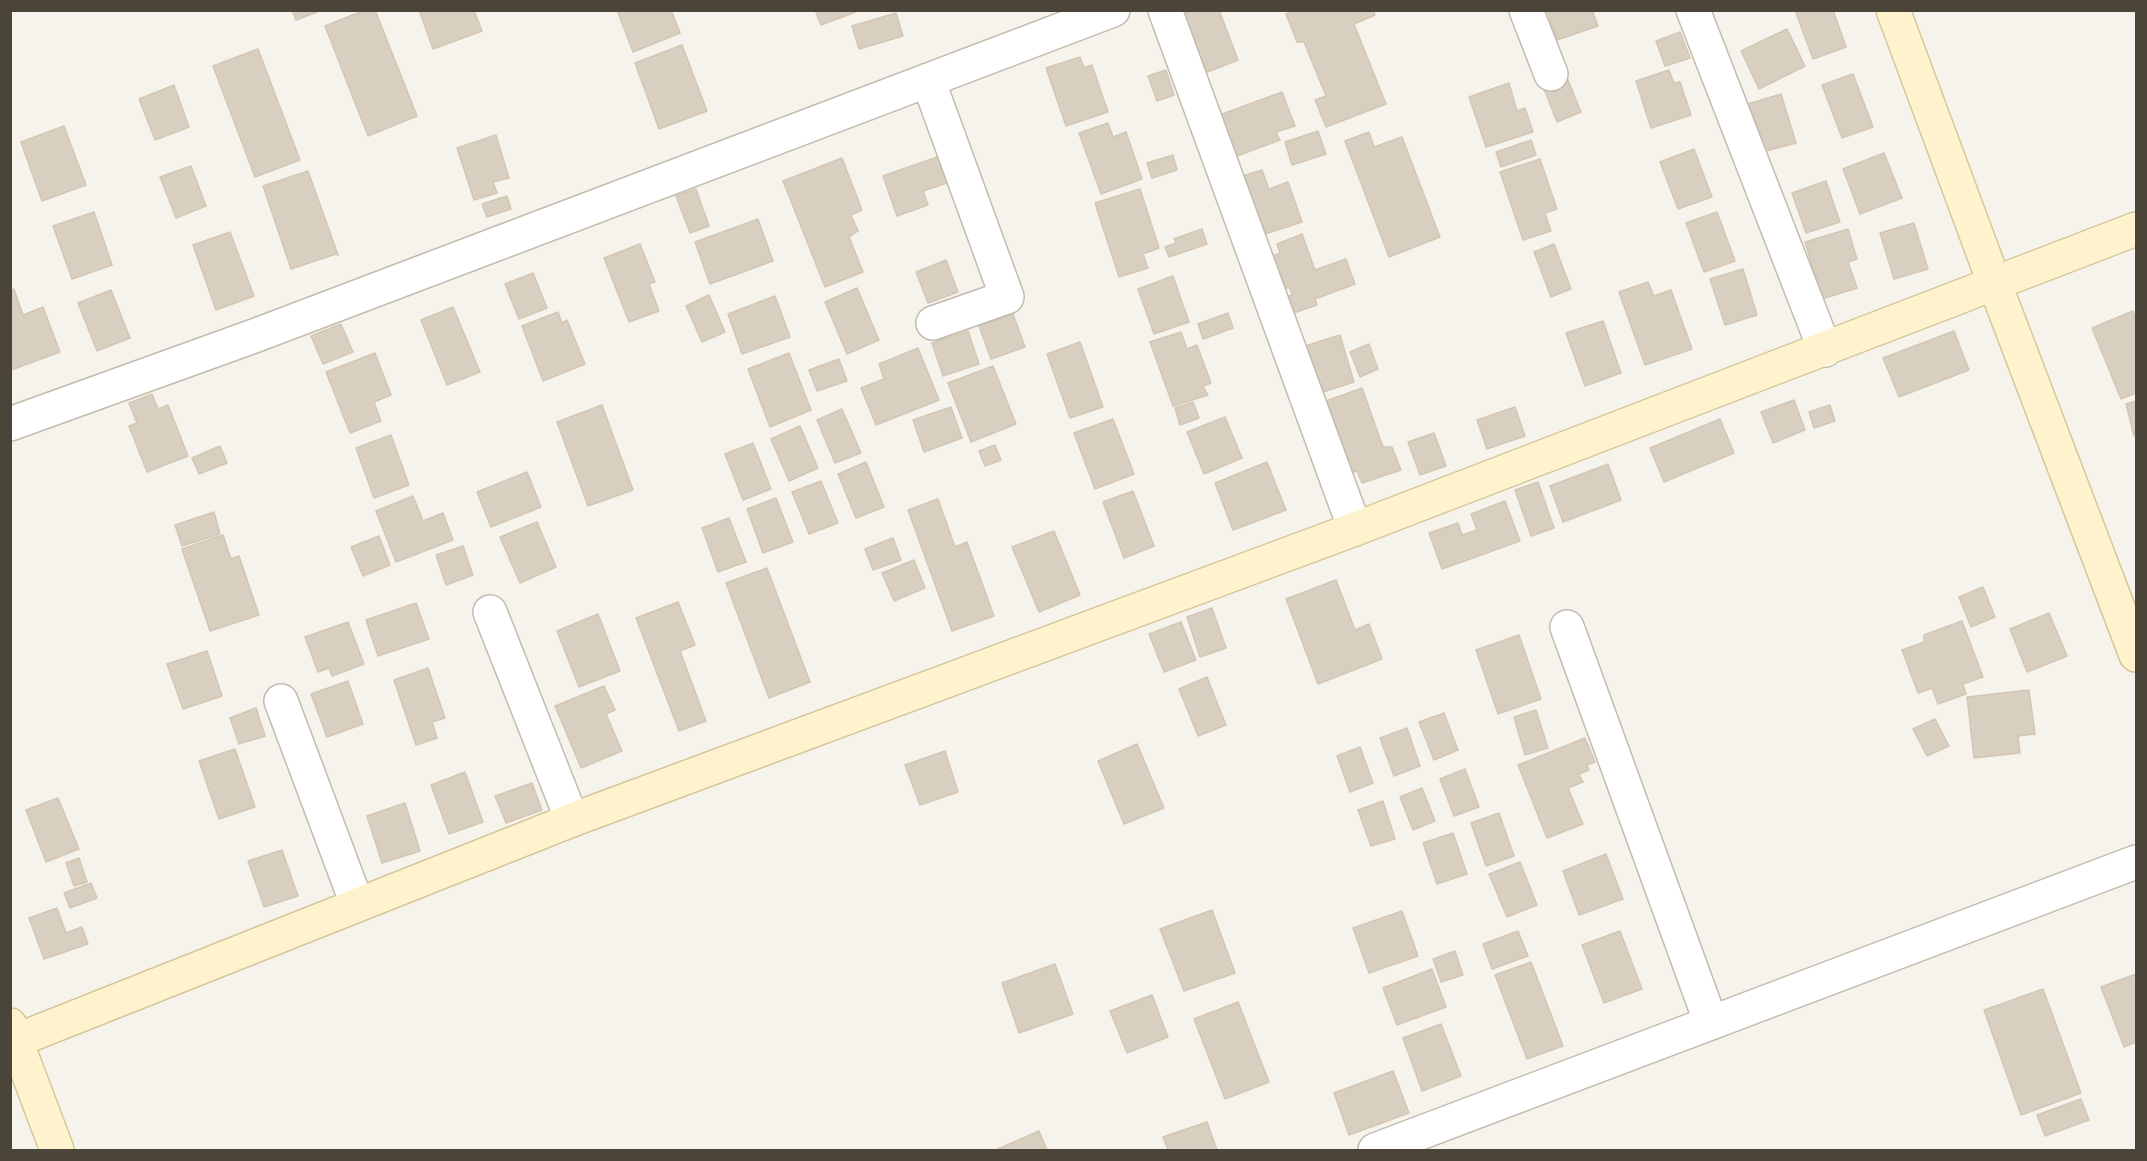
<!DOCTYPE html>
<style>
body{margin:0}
#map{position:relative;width:2147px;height:1161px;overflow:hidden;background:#f6f3ec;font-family:"Alegreya Sans",sans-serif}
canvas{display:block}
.frame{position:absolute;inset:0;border:12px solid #4b4439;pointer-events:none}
</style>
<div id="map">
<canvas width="2147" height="1161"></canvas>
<div class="frame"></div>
</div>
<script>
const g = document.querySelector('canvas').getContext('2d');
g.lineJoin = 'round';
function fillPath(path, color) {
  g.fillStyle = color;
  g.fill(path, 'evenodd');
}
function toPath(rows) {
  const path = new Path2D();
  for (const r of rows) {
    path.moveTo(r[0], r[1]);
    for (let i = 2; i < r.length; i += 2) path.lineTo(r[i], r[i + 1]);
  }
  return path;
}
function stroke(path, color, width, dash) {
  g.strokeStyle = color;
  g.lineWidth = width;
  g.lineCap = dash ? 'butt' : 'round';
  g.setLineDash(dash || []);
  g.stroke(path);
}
const building = toPath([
 [292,10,322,10,296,20,292,10],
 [365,10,375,10,417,116,368,136,325,26,365,10],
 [419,10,474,10,482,31,433,49,419,10],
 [617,10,671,10,680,33,633,52,617,10],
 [815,10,861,10,821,25,815,10],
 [1194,10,1219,10,1238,60,1200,75,1177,16,1194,10],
 [1295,10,1373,10,1375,15,1354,24,1386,104,1326,127,1315,100,1326,96,1304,42,1297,42,1286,14,1295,10],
 [1547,10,1592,10,1598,26,1557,40,1547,10],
 [1795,10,1833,10,1846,47,1813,59,1795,10],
 [896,13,903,36,859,49,852,26,896,13],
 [1787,29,1805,66,1759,89,1741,51,1787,29],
 [1680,32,1690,58,1665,66,1656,41,1680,32],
 [682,45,707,111,659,129,635,63,682,45],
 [258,49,300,160,255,177,213,66,258,49],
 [1080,57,1084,68,1092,65,1108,112,1066,126,1046,68,1080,57],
 [1166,70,1174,95,1157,101,1148,76,1166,70],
 [1669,70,1674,83,1680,82,1691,115,1651,128,1636,81,1669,70],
 [1853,74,1873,127,1842,138,1822,85,1853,74],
 [1568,80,1581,112,1557,122,1544,89,1568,80],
 [1509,83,1517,111,1525,108,1533,132,1486,147,1469,97,1509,83],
 [174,85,189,127,155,140,139,99,174,85],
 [1282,92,1295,126,1276,132,1280,140,1229,159,1214,117,1282,92],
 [1781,94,1796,143,1762,152,1748,104,1781,94],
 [1108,123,1113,137,1126,132,1142,179,1101,194,1079,133,1108,123],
 [64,126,86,185,42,201,21,142,64,126],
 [1318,131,1326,154,1292,165,1285,142,1318,131],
 [1369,132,1374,147,1402,137,1440,237,1389,257,1345,141,1369,132],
 [496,135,509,178,493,182,497,193,474,200,457,148,496,135],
 [1531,140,1536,155,1501,167,1496,152,1531,140],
 [1694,149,1712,197,1678,209,1660,162,1694,149],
 [1884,153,1902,198,1860,214,1843,169,1884,153],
 [1173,155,1177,170,1152,178,1147,163,1173,155],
 [940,156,950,182,923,191,928,205,897,216,883,176,940,156],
 [842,158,862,210,851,215,858,231,849,237,863,272,825,287,783,181,842,158],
 [1540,159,1557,209,1545,213,1551,231,1523,240,1500,172,1540,159],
 [191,166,206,206,176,218,160,177,191,166],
 [1262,170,1269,189,1288,182,1302,222,1259,236,1239,177,1262,170],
 [308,171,338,255,336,254,291,269,263,186,308,171],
 [1826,181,1840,222,1806,233,1792,193,1826,181],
 [696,189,709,226,690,233,676,196,696,189],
 [1140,189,1159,248,1143,254,1148,268,1119,277,1095,203,1140,189],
 [507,196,511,209,487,217,482,204,507,196],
 [94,212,112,265,72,279,53,226,94,212],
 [1717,212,1735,261,1704,272,1686,223,1717,212],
 [758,219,773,261,710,284,695,242,758,219],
 [1914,223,1928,269,1894,279,1880,233,1914,223],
 [1202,229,1207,244,1169,257,1165,247,1176,243,1174,239,1202,229],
 [1848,229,1857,259,1848,262,1857,288,1822,299,1805,242,1848,229],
 [230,232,254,296,216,310,193,245,230,232],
 [1302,234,1315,270,1346,259,1355,284,1315,299,1317,305,1291,314,1285,297,1292,295,1290,288,1284,288,1272,256,1280,253,1277,244,1302,234],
 [640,244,655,282,649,284,659,311,629,322,604,258,640,244],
 [1554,244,1571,289,1551,297,1534,252,1554,244],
 [946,260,958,292,928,303,916,272,946,260],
 [1743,269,1757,315,1725,325,1710,279,1743,269],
 [533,273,547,308,519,319,505,284,533,273],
 [1173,276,1189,322,1154,334,1138,289,1173,276],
 [1648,282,1654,296,1671,290,1692,349,1645,365,1619,292,1648,282],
 [857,288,879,340,847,354,825,302,857,288],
 [14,289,23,315,43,307,60,352,11,370,10,291,14,289],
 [111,290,130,338,97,351,78,303,111,290],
 [709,295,725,332,702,342,686,306,709,295],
 [775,296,790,337,742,354,728,314,775,296],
 [453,307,480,372,447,385,421,320,453,307],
 [2133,311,2136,321,2136,393,2121,399,2092,328,2133,311],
 [558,312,562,323,567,320,585,364,543,381,522,326,558,312],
 [1228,313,1233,328,1203,339,1198,324,1228,313],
 [1013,314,1025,347,991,359,979,326,1013,314],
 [1603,321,1621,373,1585,386,1566,333,1603,321],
 [341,324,353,352,323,364,311,336,341,324],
 [968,331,979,364,943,376,932,343,968,331],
 [1954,331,1969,370,1899,397,1883,358,1954,331],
 [1181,332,1187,349,1197,345,1211,383,1203,386,1208,395,1173,406,1150,342,1181,332],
 [1340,335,1354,382,1317,394,1302,347,1340,335],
 [1080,342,1103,407,1070,418,1047,354,1080,342],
 [1369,344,1378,369,1360,377,1350,352,1369,344],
 [918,348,939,400,876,425,861,388,884,379,879,364,918,348],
 [375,353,391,395,374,402,381,421,350,433,326,372,375,353],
 [789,353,811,410,770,427,748,369,789,353],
 [839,359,847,381,817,391,809,370,839,359],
 [993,366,1016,424,971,442,948,383,993,366],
 [1362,388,1383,447,1392,447,1401,470,1362,483,1357,471,1348,474,1323,402,1362,388],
 [152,394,158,409,168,405,188,456,147,472,129,426,137,423,129,403,152,394],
 [1794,400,1805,430,1773,443,1761,412,1794,400],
 [2136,401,2136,435,2134,436,2126,404,2136,401],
 [1193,402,1199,418,1180,425,1175,408,1193,402],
 [602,405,633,490,588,506,557,422,602,405],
 [1830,405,1835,421,1814,428,1809,412,1830,405],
 [951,407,962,438,924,452,913,420,951,407],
 [1515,407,1525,436,1487,449,1477,420,1515,407],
 [842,409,861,453,835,463,817,420,842,409],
 [1225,417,1242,458,1204,474,1187,432,1225,417],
 [1113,419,1134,474,1095,489,1074,433,1113,419],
 [1720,419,1734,453,1664,482,1650,448,1720,419],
 [800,426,818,468,789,481,771,439,800,426],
 [1434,433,1446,466,1420,475,1408,442,1434,433],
 [391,435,409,485,374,498,356,448,391,435],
 [753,443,771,489,743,500,725,454,753,443],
 [995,445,1001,460,985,466,979,451,995,445],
 [220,446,227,463,199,474,192,458,220,446],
 [866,462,884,507,856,518,838,474,866,462],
 [1267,462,1286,510,1233,530,1215,483,1267,462],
 [1608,464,1621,500,1563,522,1550,486,1608,464],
 [527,472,541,507,491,527,477,492,527,472],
 [821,481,838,523,809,534,792,492,821,481],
 [1538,482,1554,528,1531,536,1515,490,1538,482],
 [1133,491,1154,546,1124,558,1103,502,1133,491],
 [413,496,423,521,443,513,453,540,396,562,376,511,413,496],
 [776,498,793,542,763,553,747,509,776,498],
 [938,499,955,547,967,542,994,616,952,631,908,510,938,499],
 [1505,501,1520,541,1442,569,1429,533,1458,523,1462,535,1477,530,1471,514,1505,501],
 [214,512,220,534,182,546,175,525,214,512],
 [729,518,746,562,718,572,702,528,729,518],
 [537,522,556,567,520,583,500,537,537,522],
 [1054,531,1080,595,1039,612,1012,547,1054,531],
 [223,535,231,559,239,556,259,615,210,631,182,549,223,535],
 [379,536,390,565,363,576,351,547,379,536],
 [893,538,901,560,873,570,865,549,893,538],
 [463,546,473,575,446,585,436,555,463,546],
 [914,560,925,588,894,601,882,573,914,560],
 [767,568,810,682,769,698,726,583,767,568],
 [1336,580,1355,630,1369,624,1382,659,1318,684,1286,599,1336,580],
 [1983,587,1995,617,1971,627,1959,597,1983,587],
 [678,602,695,645,680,651,706,721,679,731,636,618,678,602],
 [416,603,429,639,378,656,366,620,416,603],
 [1212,608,1226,648,1200,657,1187,617,1212,608],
 [2049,613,2067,656,2027,672,2010,629,2049,613],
 [598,614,620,671,579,687,557,631,598,614],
 [1962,621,1983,677,1963,684,1966,694,1938,704,1932,688,1918,693,1902,650,1924,642,1924,635,1962,621],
 [348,622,364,664,332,676,329,668,318,672,305,637,348,622],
 [1181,622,1196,660,1164,672,1149,634,1181,622],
 [1519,635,1541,699,1498,714,1476,650,1519,635],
 [207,651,222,696,183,709,167,664,207,651],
 [428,668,445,718,432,722,437,738,416,745,394,680,428,668],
 [1207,677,1226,725,1198,736,1179,689,1207,677],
 [348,681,363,724,327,737,311,694,348,681],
 [604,686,615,710,606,714,622,751,581,768,555,706,604,686],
 [2029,690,2035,734,2018,736,2020,753,1974,758,1967,697,2029,690],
 [256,708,265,736,239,744,230,718,256,708],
 [1536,710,1548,748,1525,755,1514,717,1536,710],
 [1444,713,1458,750,1434,760,1419,722,1444,713],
 [1935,719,1949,746,1927,756,1913,729,1935,719],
 [1407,728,1420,766,1394,776,1380,738,1407,728],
 [1585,738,1595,762,1587,765,1589,770,1579,774,1583,782,1568,788,1583,824,1547,838,1518,765,1585,738],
 [1137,744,1164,808,1124,824,1098,761,1137,744],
 [1360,747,1373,783,1350,792,1337,756,1360,747],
 [235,749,255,807,219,819,199,761,235,749],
 [945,751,958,792,920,805,905,765,945,751],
 [1465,769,1479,807,1454,816,1440,779,1465,769],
 [465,772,483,822,449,834,431,785,465,772],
 [532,783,542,810,506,823,495,796,532,783],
 [1422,788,1435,821,1413,830,1400,797,1422,788],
 [58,798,79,849,46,862,26,810,58,798],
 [1383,801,1395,839,1371,846,1358,810,1383,801],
 [405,803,420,851,382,863,367,816,405,803],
 [1499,813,1514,856,1486,866,1471,823,1499,813],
 [1453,833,1467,874,1437,884,1423,843,1453,833],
 [282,850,298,896,264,907,248,861,282,850],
 [1606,854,1623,899,1579,915,1563,871,1606,854],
 [79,858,87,882,74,886,66,863,79,858],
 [1520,862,1537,905,1507,917,1489,874,1520,862],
 [91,883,97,898,70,908,64,893,91,883],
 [57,908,66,933,82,927,88,944,44,959,29,918,57,908],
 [1212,910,1235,973,1184,991,1160,929,1212,910],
 [1402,911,1418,956,1369,973,1353,928,1402,911],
 [1518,931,1528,956,1492,969,1483,944,1518,931],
 [1620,931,1642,989,1604,1003,1582,945,1620,931],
 [1455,951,1463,975,1441,982,1433,959,1455,951],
 [1531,962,1563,1046,1527,1059,1495,975,1531,962],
 [1055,964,1073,1014,1019,1033,1002,983,1055,964],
 [1432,969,1446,1007,1397,1025,1383,988,1432,969],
 [2136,974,2136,1042,2124,1047,2101,987,2136,974],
 [2043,989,2081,1093,2021,1115,1984,1010,2043,989],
 [1152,995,1168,1037,1127,1053,1110,1011,1152,995],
 [1238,1002,1269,1082,1225,1099,1194,1019,1238,1002],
 [1441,1024,1461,1076,1422,1091,1403,1038,1441,1024],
 [1393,1071,1409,1113,1349,1135,1334,1093,1393,1071],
 [2081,1099,2089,1120,2045,1136,2037,1115,2081,1099],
 [1207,1122,1217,1150,1168,1150,1163,1137,1207,1122],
 [1039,1131,1047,1150,999,1150,998,1149,1039,1131]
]);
fillPath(building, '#d8cfc1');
stroke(building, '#d3c7b4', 1.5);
const street = toPath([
 [1165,10,1355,529],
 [1526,10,1551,74],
 [1693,10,1825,350],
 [928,80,1007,297,933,323],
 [10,424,254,336,1113,10],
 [490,612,572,820],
 [1567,627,1711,1023],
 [281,701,357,904],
 [1375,1150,2136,862]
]);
const secondary = toPath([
 [1893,10,1994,282,2136,655],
 [10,1025,57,1150],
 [10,1043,572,820,1355,529,2136,229]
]);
stroke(street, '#c2bbae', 36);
stroke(secondary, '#d6c79b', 36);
stroke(street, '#fff', 33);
stroke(secondary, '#fff3cd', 33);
</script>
